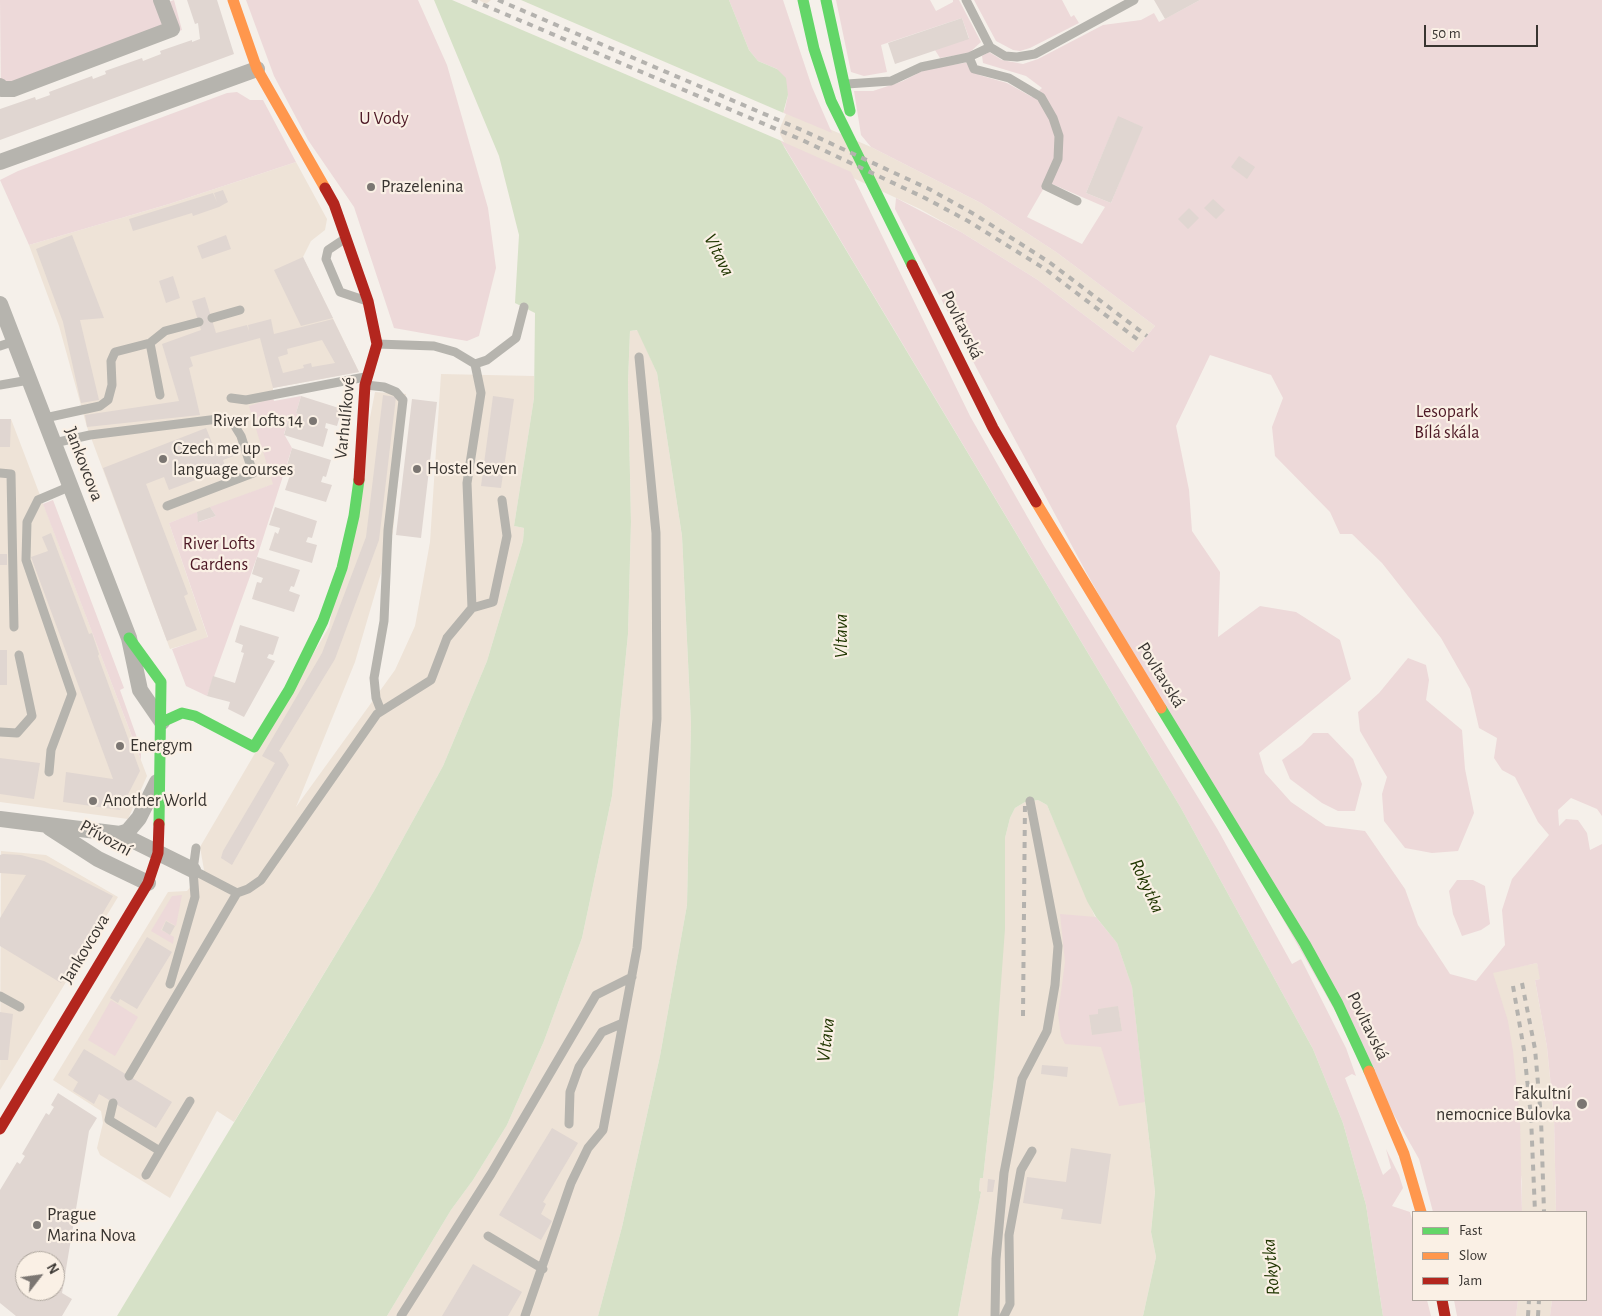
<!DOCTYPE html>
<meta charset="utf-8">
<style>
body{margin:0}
#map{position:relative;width:1602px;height:1316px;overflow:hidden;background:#f5f0ea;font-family:"Alegreya Sans",sans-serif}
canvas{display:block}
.legend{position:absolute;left:1412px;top:1211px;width:175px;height:90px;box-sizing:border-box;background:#faf0e5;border:1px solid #ada59d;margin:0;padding:6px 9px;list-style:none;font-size:15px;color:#393531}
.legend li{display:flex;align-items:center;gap:10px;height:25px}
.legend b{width:25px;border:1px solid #ada59d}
.north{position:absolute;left:15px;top:1251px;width:50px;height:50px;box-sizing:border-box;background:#faf0e5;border:1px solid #ada59d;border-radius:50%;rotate:60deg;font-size:14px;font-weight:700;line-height:20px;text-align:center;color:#393531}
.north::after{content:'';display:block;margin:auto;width:18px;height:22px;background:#7b7672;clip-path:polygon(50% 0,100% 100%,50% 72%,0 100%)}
.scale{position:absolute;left:1424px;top:25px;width:114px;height:22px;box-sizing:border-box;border:2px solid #393531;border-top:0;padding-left:6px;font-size:15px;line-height:18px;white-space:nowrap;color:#393531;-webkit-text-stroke:4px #faf0e5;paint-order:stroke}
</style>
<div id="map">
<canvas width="1602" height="1316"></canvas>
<ul class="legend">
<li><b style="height:6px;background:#63d668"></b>Fast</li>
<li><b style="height:6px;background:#ff974d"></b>Slow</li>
<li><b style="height:6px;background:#b3261e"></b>Jam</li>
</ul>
<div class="north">N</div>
<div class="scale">50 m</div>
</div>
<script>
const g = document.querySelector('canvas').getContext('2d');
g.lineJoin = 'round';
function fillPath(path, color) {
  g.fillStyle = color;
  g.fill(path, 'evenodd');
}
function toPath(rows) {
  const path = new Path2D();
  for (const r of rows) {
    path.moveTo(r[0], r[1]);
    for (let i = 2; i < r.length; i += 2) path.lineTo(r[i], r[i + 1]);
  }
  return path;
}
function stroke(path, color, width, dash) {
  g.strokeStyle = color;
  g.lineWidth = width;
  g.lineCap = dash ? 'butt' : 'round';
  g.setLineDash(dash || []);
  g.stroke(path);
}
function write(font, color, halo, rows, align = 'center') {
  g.font = font + ' "Alegreya Sans",sans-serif';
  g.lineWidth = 4.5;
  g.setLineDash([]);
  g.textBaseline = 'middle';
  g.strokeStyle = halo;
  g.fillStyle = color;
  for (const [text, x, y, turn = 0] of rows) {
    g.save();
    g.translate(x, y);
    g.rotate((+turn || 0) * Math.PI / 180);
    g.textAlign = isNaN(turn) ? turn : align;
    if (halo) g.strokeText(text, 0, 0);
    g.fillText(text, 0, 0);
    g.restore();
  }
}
fillPath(toPath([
 [444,0,531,0,871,147,981,203,1056,252,1155,326,1133,352,1038,280,961,232,920,209,797,152],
 [296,162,327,219,325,230,311,241,303,257,359,372,273,388,274,484,169,523,208,638,170,649,87,427,59,326,29,245,169,204],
 [638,330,657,373,682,536,691,724,687,905,660,1056,622,1227,598,1316,387,1316,451,1210,473,1180,507,1125,544,1041,582,938,612,796,628,634,631,522,628,382,630,331],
 [441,374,534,376,534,398,514,526,524,528,523,541,487,661,443,766,374,891,234,1122,217,1111,170,1198,100,1155,97,1148,103,1123,101,1111,53,1080,168,892,187,891,204,870,200,847,329,627,375,392,406,394,393,532,355,662,296,807,395,670,415,626,430,542],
 [0,419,11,419,147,776,128,819,0,802],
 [1038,800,1047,805,1095,917,1117,943,1132,987,1155,1192,1151,1232,1156,1257,1143,1316,958,1316,981,1192,979,1192,980,1178,983,1178,994,1078,1005,838,1010,818,1015,808,1025,802],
 [1,851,46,855,118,897,0,1090],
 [1537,963,1541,979,1535,980,1547,1047,1554,1117,1556,1212,1522,1212,1522,1182,1492,972],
 [1518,1300,1552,1300,1550,1316,1516,1316]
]), '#eee3d7');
fillPath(toPath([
 [0,0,153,0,156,6,174,0,182,30,1,97],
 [246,0,418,0,447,65,488,208,496,268,479,336,467,341,394,328,354,207,308,140,274,76],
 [729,0,783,0,812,87,832,133,784,113,788,95,777,69,758,61,749,50],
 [836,0,930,0,936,11,953,2,953,0,959,0,981,42,969,53,940,58,935,50,969,38,962,18,881,45,887,72,864,76,851,72],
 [974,0,1062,0,1071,17,1074,15,1079,23,1030,48,1020,51,1013,50,996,41],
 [1200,0,1602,0,1602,816,1597,809,1571,798,1558,810,1559,826,1566,819,1578,820,1587,833,1590,850,1602,844,1602,1316,1550,1316,1552,1300,1586,1300,1586,1212,1556,1212,1554,1117,1547,1047,1535,980,1540,979,1537,963,1493,973,1508,1021,1513,1051,1520,1119,1522,1212,1433,1212,1419,1159,1086,572,977,369,895,209,896,198,961,232,1038,280,1133,352,1155,326,1056,252,981,203,871,147,861,135,854,91,873,91,903,81,926,69,970,62,979,75,1007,83,1032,97,1042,88,1026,76,983,63,982,56,989,52,1002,60,1023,64,1038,59,1103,25,1141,20,1154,13,1159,22],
 [1118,117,1142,127,1111,203,1086,193],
 [1052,184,1105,207,1082,244,1027,217,1045,186],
 [1210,355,1271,375,1283,398,1272,427,1275,456,1330,512,1340,534,1352,534,1382,563,1441,638,1470,689,1479,728,1497,738,1494,758,1502,770,1515,777,1538,822,1549,835,1512,879,1502,910,1505,945,1476,981,1450,974,1418,925,1405,889,1365,831,1326,826,1291,802,1265,773,1259,753,1351,679,1340,640,1296,612,1260,606,1218,637,1220,572,1192,531,1189,490,1176,426],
 [237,92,250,100,263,100,296,162,169,204,29,245,0,180,18,171,227,93],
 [781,141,851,172,970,416,1044,546,1218,830,1292,964,1301,959,1346,1048,1356,1076,1352,1074,1345,1078,1383,1175,1391,1168,1386,1149,1399,1175,1403,1188,1392,1206,1410,1212,1413,1223,1413,1300,1427,1300,1431,1316,1383,1316,1366,1205,1343,1123,1313,1049,1181,808],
 [301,396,296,413,298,414,297,419,289,417,284,434,292,448,257,557,207,696,186,686,172,649,208,637,169,523,197,512,199,522,216,516,210,507,273,484,249,406,273,398,274,401],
 [53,500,124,688,120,690,141,749,141,760,43,504],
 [1408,658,1426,665,1429,680,1426,700,1462,730,1465,769,1474,813,1458,851,1432,853,1405,848,1384,821,1382,794,1387,777,1360,731,1358,712,1379,693],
 [1313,733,1328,733,1353,759,1362,784,1355,811,1338,811,1322,803,1290,779,1282,760,1302,745],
 [1457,880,1473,880,1485,886,1490,924,1481,930,1462,936,1453,914,1449,891],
 [182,895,176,926,166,920,161,930,174,937,173,944,151,931,172,896],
 [1060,914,1096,917,1117,943,1132,987,1145,1102,1119,1106,1101,1047,1065,1044,1061,1036,1058,1014,1065,962],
 [1118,1006,1122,1030,1092,1035,1089,1016,1098,1014,1098,1009],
 [111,1000,138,1017,115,1056,88,1040],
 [1454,1300,1518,1300,1516,1316,1457,1316]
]), '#edd9d9');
fillPath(toPath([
 [434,0,476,0,483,7,494,0,729,0,749,50,758,61,777,69,786,78,788,95,777,135,1181,808,1313,1049,1343,1123,1366,1205,1383,1316,1143,1316,1156,1257,1151,1232,1155,1192,1132,987,1117,943,1096,917,1087,901,1047,805,1038,800,1025,802,1015,808,1010,818,1005,838,1005,929,994,1078,983,1178,980,1178,979,1191,981,1192,958,1316,598,1316,622,1227,660,1056,687,905,691,724,682,536,657,373,637,330,630,331,628,382,631,522,628,634,612,796,582,938,544,1041,507,1125,473,1180,451,1210,387,1316,117,1316,374,891,443,766,487,661,523,541,524,528,514,526,534,398,535,313,515,303,519,235,499,156]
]), '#d6e1c7');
fillPath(toPath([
 [452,0,479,0,486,4,491,0,521,0,786,114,780,128,780,134,784,142]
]), '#f5f0ea');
fillPath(toPath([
 [187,0,217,0,234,54,0,140,0,109,35,97,36,100,50,95,49,92,92,76,93,79,106,74,105,71,142,58,143,61,161,54,160,51,192,40,192,42,200,39,198,23,195,24],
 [1154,0,1200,0,1165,19],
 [962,18,969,39,895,64,888,43],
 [1118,116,1143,127,1111,203,1086,193],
 [1239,156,1255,167,1247,179,1231,167],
 [223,190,228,202,219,207,193,216,192,213,133,231,129,219,213,193,217,202,214,193],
 [1213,199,1225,210,1216,219,1204,208],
 [1189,208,1199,218,1188,229,1178,219],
 [72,235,104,318,80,320,99,400,81,403,63,322,36,249],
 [226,235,231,249,202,259,197,246],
 [303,257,333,318,301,326,274,270],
 [173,276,180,298,166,303,159,281],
 [205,297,216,333,247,325,249,331,248,325,271,319,274,334,333,319,359,372,273,388,260,338,190,357,193,366,189,368,200,415,87,427,85,415,179,401,162,344,201,330,192,301],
 [322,340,335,363,312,367,311,363,303,365,304,368,283,373,278,357,288,354,287,349],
 [383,395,396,397,379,540,335,659,279,751,282,753,289,765,232,865,221,858,223,851,275,763,262,756,322,653,366,537],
 [301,396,342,409,337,426,326,423,325,428,328,429,323,447,284,435,289,417,297,419,298,414,296,413],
 [493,396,514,399,501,488,481,486],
 [412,399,437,402,421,538,396,535],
 [0,419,11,419,10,447,0,447],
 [206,428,217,455,237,447,239,454,223,460,227,472,215,476,214,473,169,490,164,477,146,484,188,594,184,596,197,630,167,641,103,468],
 [292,448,331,460,326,477,323,476,321,482,332,485,326,502,285,490,291,472,293,473,295,468,287,465],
 [210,507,216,516,198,522,197,512],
 [275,507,317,521,312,538,308,537,306,542,317,545,312,563,269,550,275,532,278,534,280,528,269,525],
 [51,533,89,634,92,633,99,654,98,656,140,771,120,810,63,802,66,772,113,779,31,557,48,551,42,537],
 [0,554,7,554,7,565,0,565],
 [257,557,300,570,294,587,291,586,289,591,300,595,294,612,252,599,257,582,261,583,263,578,252,574],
 [240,625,279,637,273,655,269,654,267,658,275,661,244,717,228,709,230,702,207,696,213,676,235,683,244,653,241,652,243,645,235,642],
 [0,650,7,650,7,685,0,685],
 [0,758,40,763,34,799,0,794],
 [3,854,21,855,44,861,113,896,61,983,0,946,0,918,26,875,0,873,0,855],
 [166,921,175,926,170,935,162,930],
 [147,937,172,952,137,1009,120,999,118,1003,110,998],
 [1118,1006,1122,1031,1092,1035,1089,1015,1098,1014,1098,1009],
 [0,1012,13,1014,8,1060,0,1060],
 [84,1049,172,1102,156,1128,99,1094,94,1104,73,1091,78,1082,68,1075],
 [1042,1065,1068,1067,1067,1077,1041,1074],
 [58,1093,97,1118,89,1131,62,1293,72,1299,62,1316,16,1316,0,1303,0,1190,17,1162,20,1164,25,1156,22,1154,46,1113,49,1115,54,1107,51,1105],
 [25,1261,55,1261,55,1291,25,1291],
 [552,1128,578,1143,543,1202,546,1204,541,1214,552,1221,541,1240,499,1215],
 [1071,1148,1111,1154,1101,1224,1061,1219,1063,1209,1023,1203,1027,1177,1066,1182],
 [988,1179,995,1180,993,1192,987,1192],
 [473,1264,522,1292,508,1316,442,1316]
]), '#e0d6d1');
stroke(toPath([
 [966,0,990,47,1005,56,1017,57,1035,54,1134,0],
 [969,57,974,69,1009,78,1041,97,1053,118,1059,136,1058,159,1046,186,1077,201],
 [847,84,891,81,921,67,969,57,990,47],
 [346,238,328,250,326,259,340,292,364,300],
 [212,318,240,310],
 [150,343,160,395],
 [377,344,434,346,455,352,475,364,487,360,516,338,524,307],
 [0,346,15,341],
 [0,385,29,380],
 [366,385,384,387,396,392,403,400,388,530,384,621,374,678,376,698,381,711],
 [231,398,246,400,365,377],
 [45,418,100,406,108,400,112,385,111,361,115,352,150,343,165,331,199,322],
 [54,443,90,435,218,419,233,423,241,436,253,473,167,506],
 [0,473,11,474,14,627],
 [472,608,493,602,507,536,502,500],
 [0,732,17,733,32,716,19,655],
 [49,772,51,750,72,694,26,560,27,522,38,500,71,486],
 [193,870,237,893],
 [170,984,195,897,193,870,196,848],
 [0,996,20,1007],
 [129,1076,237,893,248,889,261,880,377,714,431,680,447,638,472,608,467,483,481,393,475,364],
 [113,1103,109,1120,160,1151,146,1175],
 [569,1124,570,1092,579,1067,602,1032,623,1023],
 [160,1151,190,1101],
 [488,1236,543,1269],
 [401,1316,491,1174,596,995,632,977],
 [525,1316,571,1183,588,1148,603,1130,637,948,657,719,656,533,639,357],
 [995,1316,996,1259,1004,1173,1022,1079,1047,1031,1055,985,1058,946,1030,801],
 [1004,1316,1010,1304,1009,1235,1021,1170,1032,1151]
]), '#b6b4ae', 9);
stroke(toPath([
 [0,86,2,89,13,89,172,29,161,0],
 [0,162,257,69],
 [0,304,129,638,140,690,162,722],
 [0,819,120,834,193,870],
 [50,828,98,859,148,883],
 [120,834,128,831,139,818,157,782]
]), '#b6b4ae', 16);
stroke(toPath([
 [803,0,814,49,831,101,912,265],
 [826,0,850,111],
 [129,638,161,682,159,824],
 [1161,708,1305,944,1338,1004,1369,1071],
 [162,722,182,713,195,716,254,747,289,690,323,621,342,568,354,516,359,480]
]), '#63d668', 11);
stroke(toPath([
 [233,0,257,69,325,188],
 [1036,502,1161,708],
 [1369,1071,1404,1154,1421,1212]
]), '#ff974d', 11);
stroke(toPath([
 [325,188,334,204,368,301,377,344,365,385,359,480],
 [912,265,993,428,1036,502],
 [0,1129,148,883,158,853,159,824],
 [1442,1300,1445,1316]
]), '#b3261e', 11);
stroke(toPath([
 [472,0,802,140,925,198,968,221,1045,269,1141,342],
 [498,0,804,131,929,189,974,214,1049,262,1147,336],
 [1522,983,1535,1049,1541,1118,1544,1212],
 [1513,986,1524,1050,1531,1117,1535,1212],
 [1023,1016,1025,802],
 [1528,1316,1529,1300],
 [1538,1316,1539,1300]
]), '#b4b2ae', 4, [6, 6]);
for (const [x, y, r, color] of [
 [371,187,5,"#7b7672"],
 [313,421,5,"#7b7672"],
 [163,459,5,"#7b7672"],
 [417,469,5,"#7b7672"],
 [120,746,5,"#7b7672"],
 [93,801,5,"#7b7672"],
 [1582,1104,6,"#7b7672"],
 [37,1225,5,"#7b7672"]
]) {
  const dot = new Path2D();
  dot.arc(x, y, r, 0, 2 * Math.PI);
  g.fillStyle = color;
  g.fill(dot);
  stroke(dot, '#faf0e5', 2);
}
write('18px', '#4d1825', '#faf0e5', [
 ["U Vody",384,119],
 ["Lesopark",1447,412],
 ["Bílá skála",1447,433],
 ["River Lofts",219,544],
 ["Gardens",219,565]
]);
write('18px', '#393531', '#faf0e5', [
 ["Prazelenina",381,187],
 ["River Lofts 14",303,421,"right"],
 ["Czech me up -",173,449],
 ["language courses",173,470],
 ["Hostel Seven",427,469],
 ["Energym",130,746],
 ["Another World",103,801],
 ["Fakultní",1571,1094,"right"],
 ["nemocnice Bulovka",1571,1115,"right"],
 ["Prague",47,1215],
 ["Marina Nova",47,1236]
], 'left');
write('18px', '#393531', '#faf0e5', [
 ["Povltavská",962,325,64],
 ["Varhulíkové",345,418,-84],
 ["Jankovcova",84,464,69],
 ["Povltavská",1161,675,58],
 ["Přívozní",106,838,29],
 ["Jankovcova",85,949,-59],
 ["Povltavská",1368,1026,64]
]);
write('italic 19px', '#203600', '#faf0e5', [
 ["Vltava",719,255,63],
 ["Vltava",841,636,-90],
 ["Rokytka",1147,886,65],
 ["Vltava",826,1040,-83],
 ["Rokytka",1271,1267,-95]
]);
</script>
